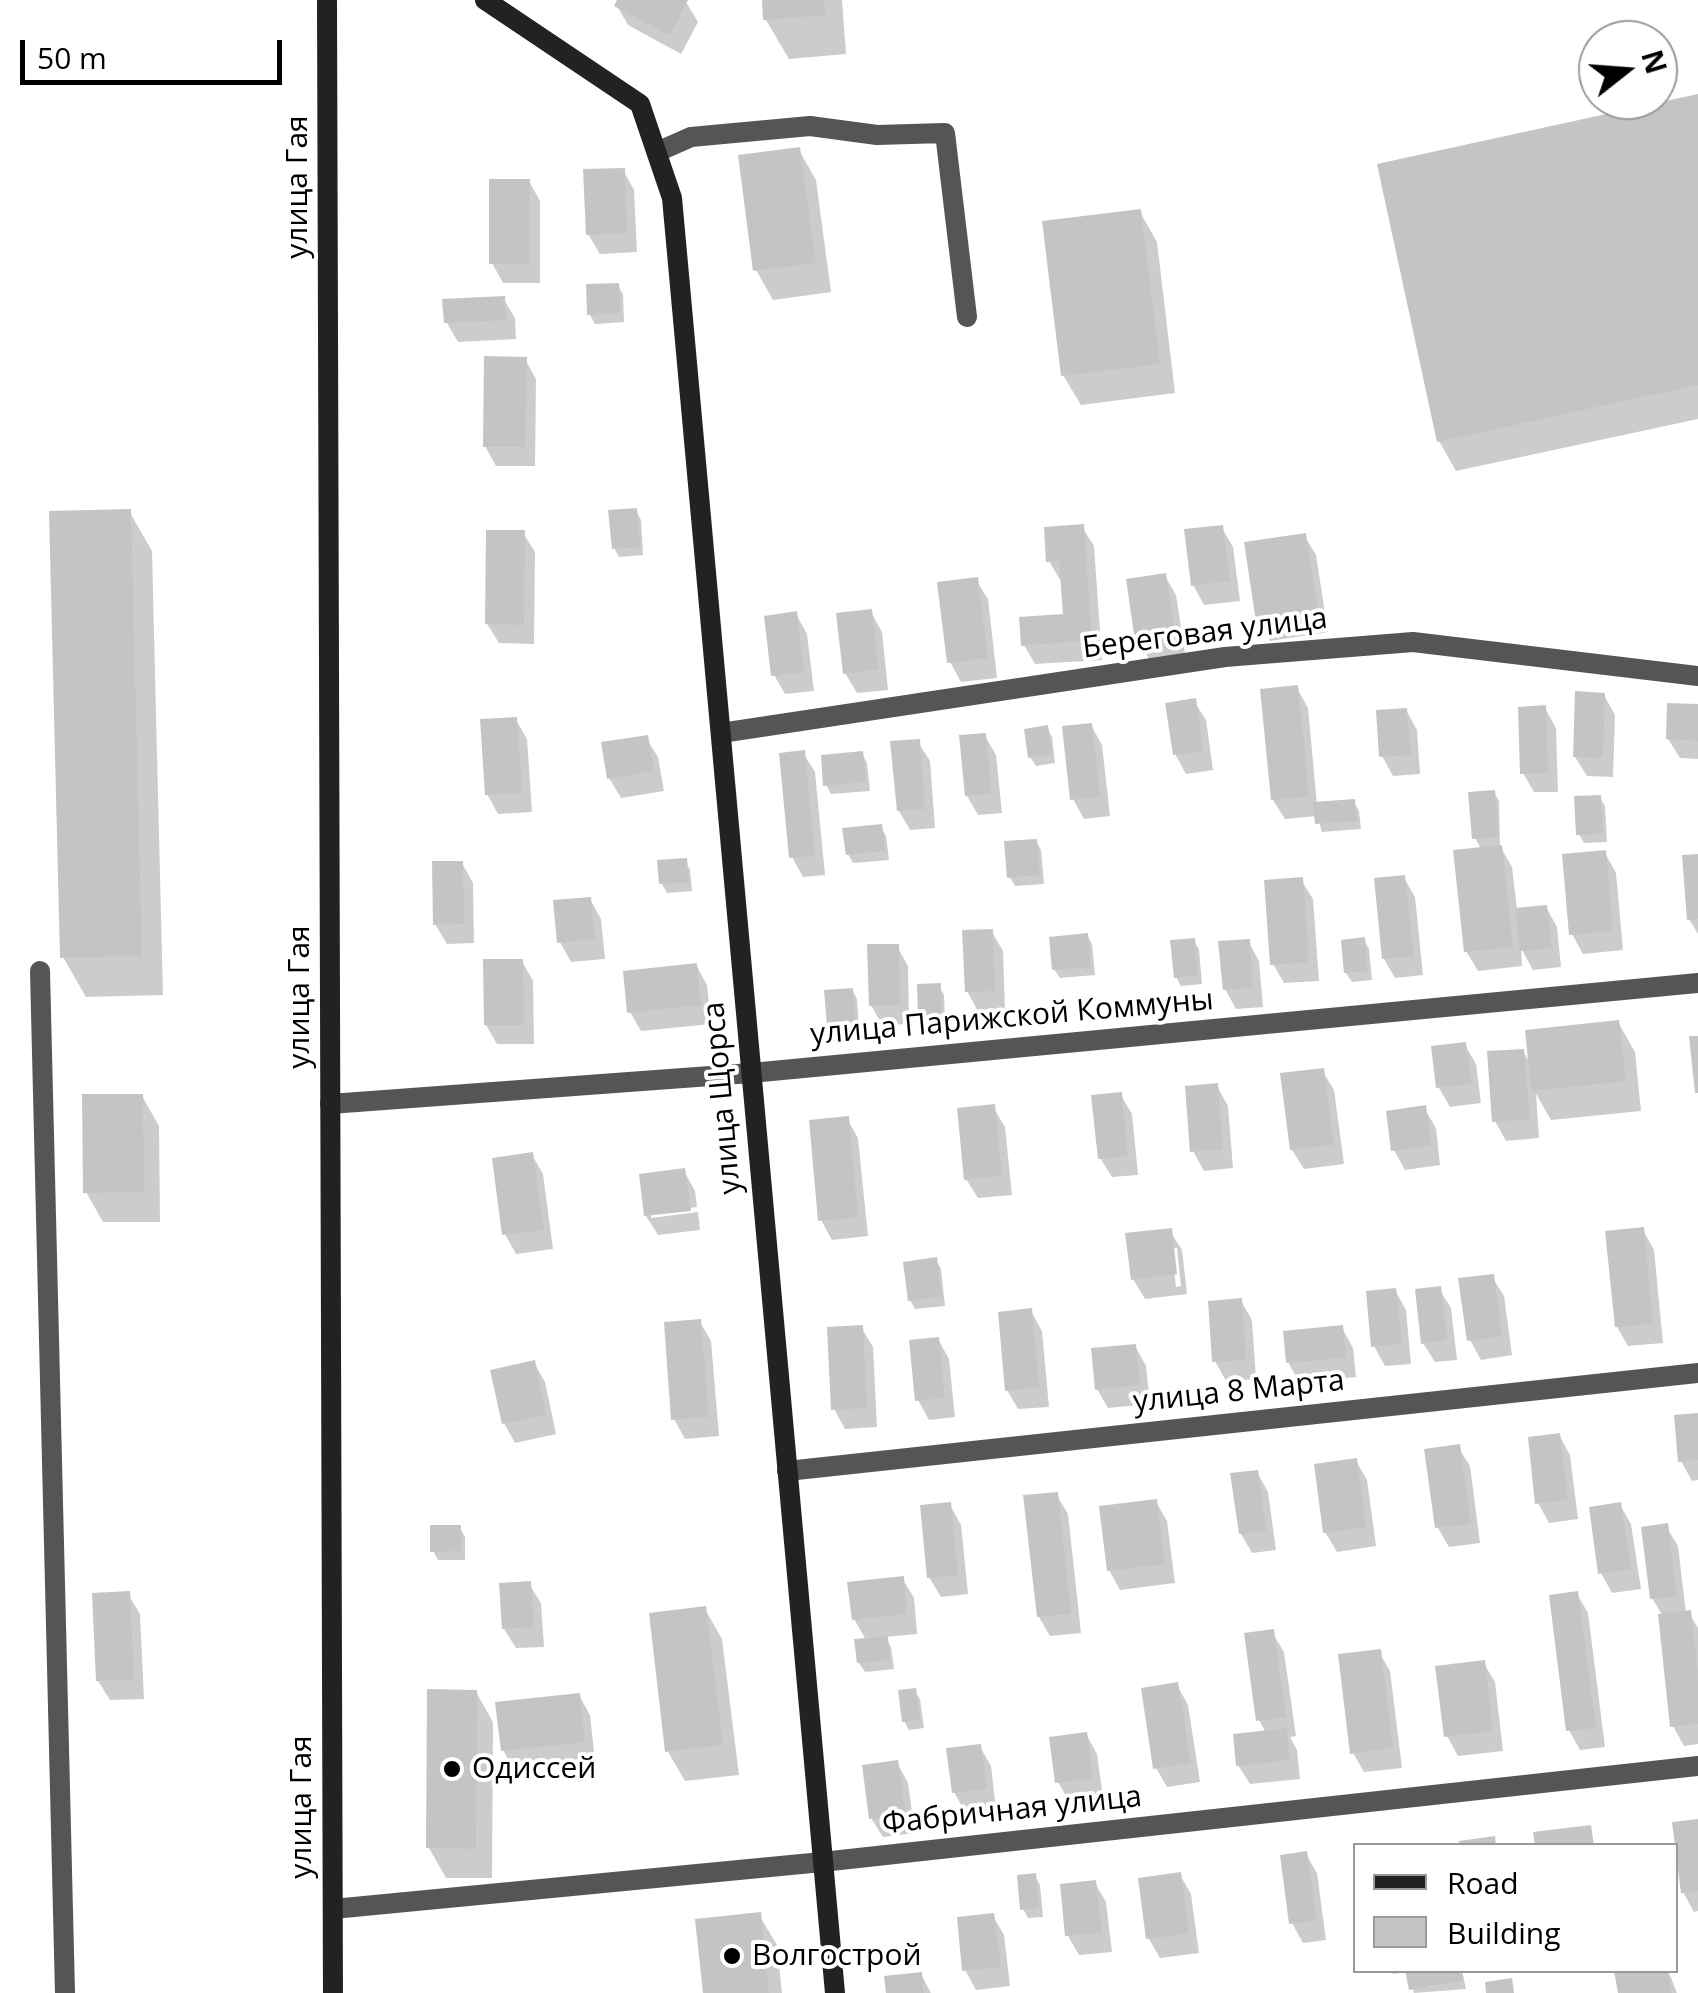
<!DOCTYPE html>
<meta charset="utf-8">
<style>
body{margin:0}
#map{position:relative;width:1698px;height:1993px;overflow:hidden;background:#fff;font-family:"Open Sans",sans-serif}
canvas{display:block}
.legend{position:absolute;left:1353px;top:1843px;width:325px;height:130px;box-sizing:border-box;background:#fff;border:2px solid #999;margin:0;padding:12px 18px;list-style:none;font-size:30px;color:#000}
.legend li{display:flex;align-items:center;gap:20px;height:50px}
.legend b{width:50px;border:2px solid #999}
.north{position:absolute;left:1578px;top:20px;width:100px;height:100px;box-sizing:border-box;background:#fff;border:2px solid #999;border-radius:50%;rotate:73deg;font-size:28px;font-weight:700;line-height:40px;text-align:center;color:#000}
.north::after{content:'';display:block;margin:auto;width:35px;height:45px;background:#000;clip-path:polygon(50% 0,100% 100%,50% 72%,0 100%)}
.scale{position:absolute;left:20px;top:40px;width:262px;height:45px;box-sizing:border-box;border:5px solid #000;border-top:0;padding-left:12px;font-size:30px;line-height:35px;white-space:nowrap;color:#000;-webkit-text-stroke:8px #fff;paint-order:stroke}
</style>
<div id="map">
<canvas width="1698" height="1993"></canvas>
<ul class="legend">
<li><b style="height:12px;background:#222"></b>Road</li>
<li><b style="height:28px;background:#c4c4c4"></b>Building</li>
</ul>
<div class="north">N</div>
<div class="scale">50 m</div>
</div>
<script>
const g = document.querySelector('canvas').getContext('2d');
g.lineJoin = 'round';
function fillPath(path, color) {
  g.fillStyle = color;
  g.fill(path, 'evenodd');
}
function toPath(rows) {
  const path = new Path2D();
  for (const r of rows) {
    path.moveTo(r[0], r[1]);
    for (let i = 2; i < r.length; i += 2) path.lineTo(r[i], r[i + 1]);
  }
  return path;
}
function stroke(path, color, width, dash) {
  g.strokeStyle = color;
  g.lineWidth = width;
  g.lineCap = dash ? 'butt' : 'round';
  g.setLineDash(dash || []);
  g.stroke(path);
}
function write(font, color, halo, rows, align = 'center') {
  g.font = font + ' "Open Sans",sans-serif';
  g.lineWidth = 8;
  g.setLineDash([]);
  g.textBaseline = 'middle';
  g.strokeStyle = halo;
  g.fillStyle = color;
  for (const [text, x, y, turn = 0] of rows) {
    g.save();
    g.translate(x, y);
    g.rotate((+turn || 0) * Math.PI / 180);
    g.textAlign = isNaN(turn) ? turn : align;
    if (halo) g.strokeText(text, 0, 0);
    g.fillText(text, 0, 0);
    g.restore();
  }
}
fillPath(toPath([
 [620,0,686,2,698,22,681,54,628,25,617,6],
 [764,0,842,0,846,54,789,59,766,20],
 [1698,97,1698,419,1456,471,1439,441],
 [799,150,816,180,831,292,773,300,756,270],
 [623,170,634,190,637,252,600,254,588,234],
 [529,181,540,201,540,283,503,283,492,263],
 [1140,212,1157,242,1175,393,1081,405,1063,375],
 [617,285,623,294,624,322,595,324,590,315],
 [503,298,515,318,516,339,458,342,447,323],
 [525,359,536,379,535,466,496,466,485,446],
 [129,511,152,551,163,995,86,997,63,957],
 [636,511,641,520,643,555,619,557,614,548],
 [1082,527,1094,546,1102,660,1035,664,1024,645,1066,616,1063,580,1060,580,1049,561],
 [1222,528,1233,547,1240,601,1204,605,1193,585],
 [523,533,535,552,534,644,499,643,487,624],
 [1304,535,1316,555,1328,632,1270,641,1258,621],
 [1165,576,1176,595,1185,654,1149,659,1138,640],
 [976,580,988,599,997,678,961,682,950,662],
 [871,612,882,632,888,690,857,693,845,673],
 [796,614,807,634,814,691,785,694,774,675],
 [1297,688,1308,708,1317,804,1354,802,1359,811,1361,829,1322,832,1317,816,1285,819,1273,800],
 [1604,695,1615,715,1613,777,1587,776,1575,757],
 [1194,701,1206,720,1213,770,1186,774,1175,754],
 [1698,706,1698,759,1680,758,1668,739],
 [1545,708,1556,728,1558,792,1534,792,1523,773],
 [1406,710,1417,730,1420,774,1393,776,1382,756],
 [516,720,527,739,532,812,498,814,487,794],
 [1091,725,1102,745,1110,816,1084,819,1073,799],
 [1047,728,1052,737,1055,763,1036,766,1030,757],
 [985,736,996,755,1002,813,978,815,967,796],
 [646,738,658,757,664,791,621,798,609,778],
 [918,742,930,761,935,828,910,830,899,811],
 [803,753,815,772,825,875,803,877,792,857],
 [862,754,867,763,870,791,831,794,826,785],
 [1494,792,1499,801,1500,846,1512,867,1517,910,1546,907,1557,927,1561,967,1533,970,1521,948,1522,966,1478,971,1466,951,1481,849,1475,838],
 [1599,797,1605,806,1607,842,1584,843,1579,834],
 [881,827,886,836,889,860,853,863,848,854],
 [1036,841,1041,850,1044,884,1015,886,1010,877],
 [1605,853,1616,873,1623,950,1583,954,1572,934],
 [1698,857,1698,934,1689,919],
 [685,861,690,870,692,891,667,893,662,884],
 [462,863,473,883,474,943,447,944,435,924],
 [1404,878,1415,897,1423,975,1395,978,1384,959],
 [1301,880,1313,899,1319,981,1284,983,1273,964],
 [590,899,601,919,605,959,571,962,560,942],
 [992,932,1003,951,1005,1010,978,1011,967,991],
 [1087,935,1092,944,1095,975,1060,978,1054,969],
 [1193,940,1199,949,1202,984,1181,986,1176,977],
 [1364,940,1369,949,1372,980,1352,982,1346,973],
 [1248,941,1259,961,1263,1007,1236,1009,1225,989],
 [897,946,908,966,909,1024,882,1025,871,1005],
 [522,961,533,981,534,1044,497,1044,486,1025],
 [696,965,707,985,711,1024,641,1031,630,1012],
 [939,986,944,995,945,1024,926,1024,921,1015],
 [852,990,857,999,859,1031,834,1033,829,1024],
 [1618,1022,1635,1052,1641,1111,1551,1120,1536,1094,1539,1138,1506,1141,1495,1121,1523,1051,1531,1065],
 [1465,1045,1476,1064,1481,1103,1450,1107,1439,1088],
 [1322,1070,1334,1090,1344,1164,1304,1169,1292,1150],
 [1217,1086,1228,1106,1233,1168,1204,1171,1193,1151],
 [1120,1094,1132,1114,1138,1175,1112,1177,1100,1158],
 [142,1096,159,1126,160,1222,103,1222,86,1192],
 [993,1107,1005,1127,1012,1195,978,1198,966,1179],
 [1424,1108,1436,1128,1440,1165,1405,1170,1394,1150],
 [847,1119,858,1138,868,1236,832,1240,821,1220],
 [532,1155,543,1174,553,1249,516,1254,505,1234],
 [684,1171,695,1191,697,1207,651,1213,651,1218,698,1212,700,1230,658,1235,646,1216],
 [1643,1230,1654,1250,1663,1343,1628,1346,1617,1327],
 [1170,1231,1182,1250,1187,1294,1145,1299,1133,1279],
 [1172,1248,1177,1248,1181,1286,1176,1287],
 [936,1260,941,1269,945,1306,915,1309,910,1300],
 [1492,1277,1504,1296,1512,1355,1481,1360,1470,1340],
 [1439,1289,1451,1308,1457,1360,1435,1362,1423,1343],
 [1395,1290,1406,1310,1411,1364,1385,1366,1374,1346],
 [1241,1301,1252,1320,1256,1379,1226,1381,1215,1361],
 [1031,1311,1042,1331,1049,1407,1018,1409,1007,1390],
 [700,1322,711,1341,719,1436,685,1439,674,1419],
 [861,1327,873,1347,877,1427,845,1429,834,1409],
 [1342,1328,1353,1348,1356,1377,1299,1382,1288,1362],
 [938,1339,949,1359,955,1417,929,1420,918,1400],
 [1135,1346,1146,1366,1150,1404,1108,1408,1097,1389],
 [534,1363,545,1382,556,1434,515,1443,504,1423],
 [1698,1415,1698,1480,1692,1481,1681,1461],
 [1559,1435,1570,1455,1578,1519,1549,1523,1538,1503],
 [1458,1447,1470,1466,1480,1543,1449,1547,1438,1528],
 [1356,1461,1367,1480,1376,1546,1337,1552,1325,1532],
 [1257,1472,1268,1492,1276,1550,1252,1553,1241,1534],
 [1056,1494,1068,1514,1081,1633,1050,1636,1039,1617],
 [1156,1502,1167,1521,1175,1583,1120,1590,1109,1570],
 [950,1505,961,1525,968,1594,941,1597,929,1577],
 [1620,1505,1631,1524,1641,1589,1612,1593,1601,1573],
 [1666,1526,1678,1546,1686,1613,1689,1613,1698,1628,1698,1744,1684,1746,1673,1726,1663,1616,1652,1598],
 [460,1528,465,1537,465,1560,438,1560,433,1551],
 [902,1578,914,1598,917,1634,885,1637,891,1647,894,1669,865,1672,859,1663,866,1640,854,1619],
 [529,1584,541,1603,544,1647,516,1648,504,1629],
 [128,1594,140,1614,144,1699,110,1700,98,1681],
 [1577,1594,1588,1613,1605,1747,1580,1750,1569,1730],
 [705,1609,722,1639,739,1775,685,1781,668,1752],
 [1272,1632,1284,1652,1296,1736,1290,1737,1297,1750,1300,1779,1250,1784,1238,1765,1266,1733,1259,1720],
 [1379,1652,1390,1671,1402,1768,1364,1772,1353,1753],
 [1483,1662,1495,1682,1503,1751,1458,1756,1447,1736],
 [1177,1685,1188,1705,1200,1782,1167,1787,1156,1768],
 [914,1690,920,1699,924,1728,909,1730,904,1721],
 [476,1692,493,1722,492,1878,446,1878,429,1848],
 [579,1695,590,1715,595,1761,514,1770,503,1750],
 [1086,1734,1097,1754,1103,1797,1069,1801,1058,1782],
 [980,1747,991,1766,996,1809,965,1812,954,1792],
 [897,1763,908,1783,915,1833,883,1837,871,1818],
 [1698,1822,1698,1911,1694,1912,1683,1892],
 [1306,1854,1317,1873,1326,1940,1303,1943,1292,1923],
 [1180,1875,1191,1894,1199,1953,1160,1958,1149,1939],
 [1035,1876,1040,1885,1043,1917,1028,1918,1023,1909],
 [1095,1883,1106,1902,1112,1952,1079,1955,1068,1936],
 [759,1915,777,1945,782,1993,706,1993],
 [993,1916,1004,1935,1010,1986,976,1990,965,1970],
 [1391,1970,1462,1970,1466,1989,1414,1993,1408,1972,1393,1974],
 [1631,1970,1668,1970,1677,1993,1621,1993,1617,1973],
 [921,1974,931,1993,888,1993]
]), '#0003');
fillPath(toPath([
 [617,0,688,0,670,36,614,6],
 [762,0,824,0,825,15,763,20],
 [1698,94,1698,385,1437,442,1377,164],
 [800,147,816,263,753,271,738,155],
 [625,168,627,233,586,235,583,169],
 [489,179,530,179,530,264,489,264],
 [1141,209,1160,364,1061,376,1042,221],
 [619,283,621,313,587,315,586,284],
 [505,296,506,320,444,323,442,299],
 [484,356,527,357,525,447,483,447],
 [637,508,640,547,612,549,608,510],
 [131,509,142,956,60,958,49,511],
 [1084,524,1092,640,1021,646,1019,617,1063,614,1059,561,1046,562,1044,527],
 [1223,525,1230,581,1191,586,1184,529],
 [486,530,525,530,524,625,485,624],
 [1306,533,1318,612,1256,622,1244,542],
 [1166,573,1175,635,1135,641,1126,579],
 [978,577,988,658,947,663,937,582],
 [872,609,878,670,843,674,836,613],
 [797,611,804,672,771,676,764,616],
 [1298,685,1309,797,1271,800,1260,689],
 [1575,691,1605,693,1603,758,1573,757],
 [1196,698,1203,751,1173,755,1165,703],
 [1667,703,1698,704,1698,741,1666,739],
 [1546,705,1548,773,1520,774,1518,707],
 [1407,708,1411,755,1379,757,1376,710],
 [517,717,522,793,485,795,480,719],
 [1092,723,1100,797,1070,800,1062,726],
 [1048,725,1052,754,1028,758,1024,729],
 [986,733,992,794,965,796,959,735],
 [648,735,654,771,607,779,601,742],
 [920,739,925,809,897,811,890,741],
 [805,750,815,856,789,858,779,753],
 [863,751,866,782,823,786,821,755],
 [1495,790,1499,837,1472,839,1468,792],
 [1601,795,1603,834,1576,835,1574,796],
 [1355,799,1357,821,1315,824,1313,802],
 [882,824,885,851,846,855,842,828],
 [1037,839,1040,875,1007,878,1004,841],
 [1502,845,1513,947,1464,952,1453,850],
 [1606,850,1613,931,1569,935,1562,854],
 [1698,854,1698,919,1687,920,1682,855],
 [687,858,689,882,659,884,657,860],
 [432,861,463,861,464,924,433,925],
 [1405,875,1414,956,1382,959,1374,878],
 [1303,877,1309,962,1270,965,1264,880],
 [591,897,595,939,557,943,553,900],
 [1547,905,1552,948,1520,951,1515,908],
 [993,929,995,991,965,992,962,930],
 [1088,933,1091,967,1052,970,1049,937],
 [1365,937,1368,971,1344,973,1341,940],
 [1195,938,1198,975,1174,978,1170,940],
 [1250,939,1253,988,1223,990,1218,941],
 [867,944,899,944,900,1005,869,1006],
 [483,959,523,959,524,1025,484,1025],
 [697,963,701,1005,627,1013,623,971],
 [941,983,941,1015,918,1016,917,984],
 [853,988,856,1022,827,1025,824,990],
 [1619,1020,1626,1081,1531,1091,1525,1030],
 [1689,1036,1698,1036,1698,1093,1695,1093],
 [1466,1042,1472,1084,1436,1088,1431,1046],
 [1524,1049,1530,1119,1492,1122,1487,1051],
 [1324,1068,1334,1145,1290,1150,1280,1073],
 [1218,1083,1223,1149,1190,1152,1185,1086],
 [1122,1092,1128,1156,1098,1159,1091,1095],
 [82,1094,143,1094,144,1192,83,1193],
 [995,1104,1002,1176,964,1180,957,1108],
 [1426,1105,1431,1146,1391,1151,1386,1111],
 [849,1116,858,1217,818,1221,809,1120],
 [533,1152,544,1230,502,1235,492,1158],
 [685,1168,691,1211,644,1216,639,1174],
 [1644,1227,1653,1324,1615,1327,1605,1231],
 [1172,1228,1177,1274,1131,1280,1125,1233],
 [937,1257,942,1297,908,1301,903,1262],
 [1494,1274,1502,1336,1467,1341,1458,1278],
 [1441,1286,1447,1340,1421,1344,1415,1289],
 [1396,1288,1402,1344,1371,1347,1366,1291],
 [1242,1298,1246,1360,1212,1362,1208,1301],
 [1032,1308,1039,1387,1005,1391,998,1312],
 [701,1319,709,1417,671,1420,664,1322],
 [863,1325,867,1408,831,1410,827,1327],
 [1343,1325,1346,1358,1286,1363,1283,1331],
 [939,1337,945,1398,915,1401,909,1340],
 [1136,1344,1140,1385,1095,1390,1091,1348],
 [535,1360,546,1415,502,1424,490,1370],
 [1698,1413,1698,1460,1678,1462,1674,1415],
 [1560,1433,1568,1500,1535,1504,1528,1437],
 [1460,1444,1471,1524,1435,1528,1424,1449],
 [1357,1458,1366,1527,1323,1533,1314,1464],
 [1258,1470,1266,1531,1239,1534,1230,1473],
 [1058,1492,1071,1614,1037,1617,1023,1495],
 [1157,1499,1165,1564,1107,1571,1099,1506],
 [951,1502,958,1575,927,1578,920,1505],
 [1621,1502,1631,1569,1598,1574,1589,1507],
 [1668,1523,1677,1596,1650,1599,1641,1527],
 [430,1525,461,1525,461,1551,430,1552],
 [904,1576,907,1614,852,1620,847,1582],
 [531,1581,534,1627,502,1629,499,1583],
 [130,1591,134,1680,96,1681,92,1593],
 [1578,1591,1596,1728,1566,1731,1549,1595],
 [706,1606,723,1745,665,1752,649,1613],
 [1691,1610,1698,1676,1698,1724,1670,1727,1658,1614],
 [1274,1629,1286,1717,1256,1721,1244,1633],
 [888,1636,890,1660,857,1663,854,1639],
 [1381,1649,1393,1748,1350,1754,1338,1654],
 [1485,1660,1493,1731,1444,1737,1435,1666],
 [1178,1682,1191,1763,1153,1769,1141,1688],
 [916,1688,920,1720,902,1722,898,1690],
 [427,1689,477,1690,476,1849,426,1848],
 [580,1693,585,1742,501,1751,495,1702],
 [1287,1728,1290,1760,1236,1766,1233,1734],
 [1087,1732,1093,1778,1055,1783,1049,1737],
 [981,1744,987,1789,952,1793,946,1748],
 [898,1760,906,1814,869,1819,862,1765],
 [1698,1819,1698,1891,1681,1893,1672,1822],
 [1591,1825,1594,1846,1535,1846,1533,1832],
 [1495,1836,1496,1846,1460,1846,1459,1841],
 [1307,1851,1317,1920,1289,1924,1280,1855],
 [1181,1872,1189,1934,1146,1939,1138,1878],
 [1036,1873,1039,1908,1020,1910,1017,1875],
 [1096,1880,1102,1933,1065,1936,1060,1884],
 [761,1912,769,1993,703,1993,695,1919],
 [994,1913,1001,1967,962,1971,957,1917],
 [1405,1970,1461,1970,1463,1980,1409,1990],
 [1667,1970,1672,1993,1618,1993,1614,1971],
 [922,1972,924,1993,886,1993,884,1976],
 [1512,1978,1514,1993,1486,1993,1485,1982]
]), '#c4c4c4');
stroke(toPath([
 [657,152,691,137,810,126,877,135,945,133,967,317],
 [40,971,65,1993]
]), '#555', 20);
stroke(toPath([
 [721,733,1225,657,1413,642,1698,676],
 [330,1104,751,1073,1698,983],
 [787,1471,1698,1373],
 [333,1909,822,1862,1698,1766]
]), '#555', 20);
stroke(toPath([
 [327,0,333,1993],
 [485,0,640,104,672,198,835,1993]
]), '#222', 20);
for (const [x, y, r, color] of [
 [452,1769,10,"#000"],
 [732,1956,10,"#000"]
]) {
  const dot = new Path2D();
  dot.arc(x, y, r, 0, 2 * Math.PI);
  g.fillStyle = color;
  g.fill(dot);
  stroke(dot, '#fff', 4);
}
write('30px', '#000', '#fff', [
 ["улица Гая",298,187,-90],
 ["Береговая улица",1205,634,-7],
 ["улица Гая",300,997,-90],
 ["улица Парижской Коммуны",1012,1018,-5],
 ["улица Щорса",723,1098,-95],
 ["улица 8 Марта",1239,1392,-6],
 ["улица Гая",302,1807,-90],
 ["Фабричная улица",1012,1811,-6]
]);
write('30px', '#000', '#fff', [
 ["Одиссей",472,1769],
 ["Волгострой",752,1956]
], 'left');
</script>
